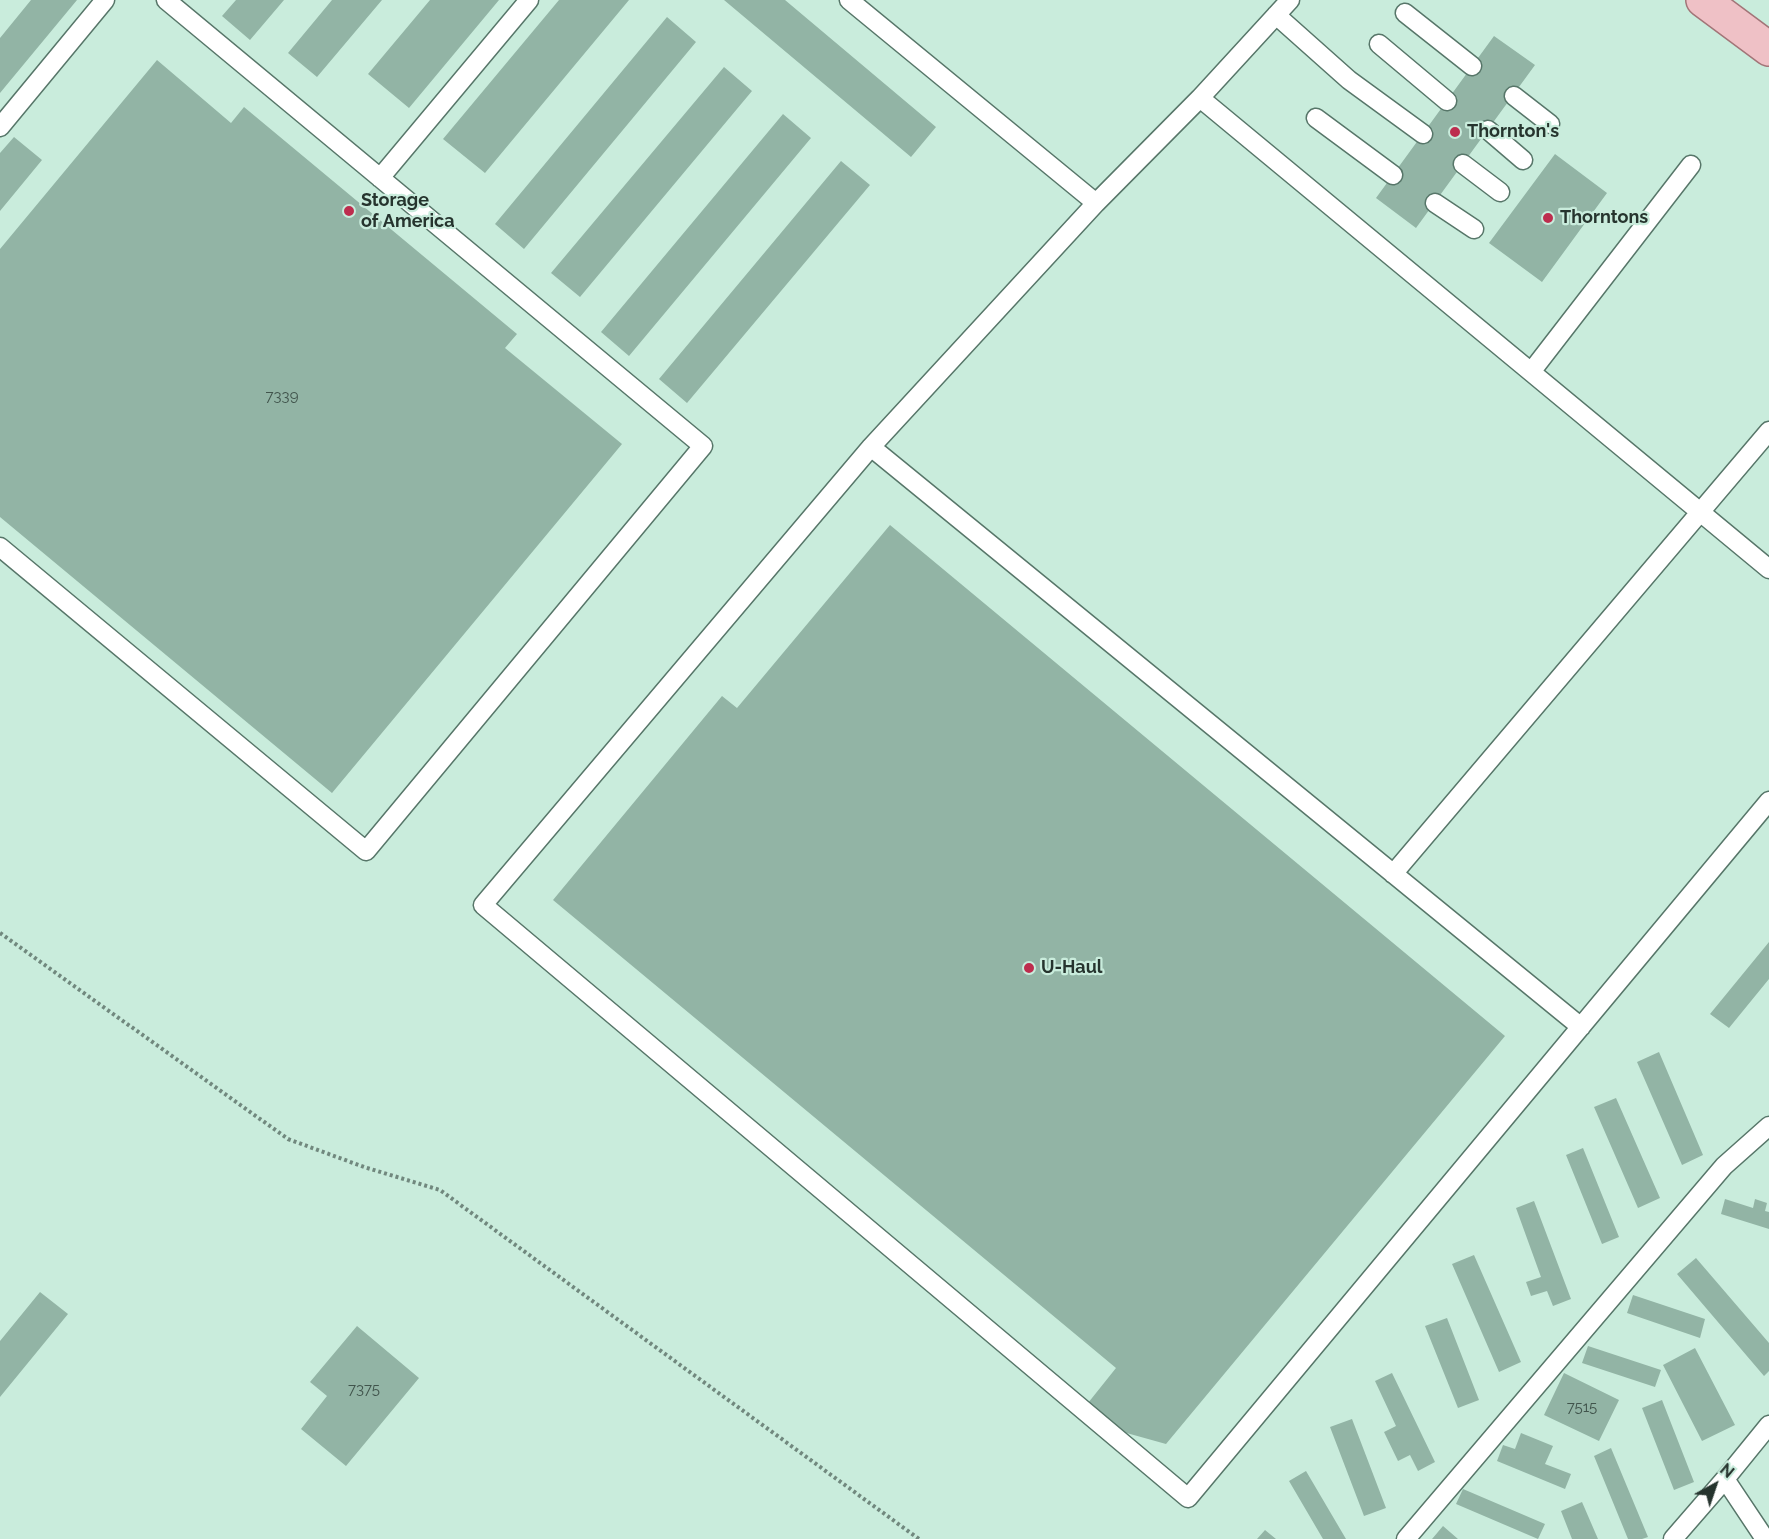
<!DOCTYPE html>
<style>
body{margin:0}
#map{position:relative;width:1769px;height:1539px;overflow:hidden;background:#c9ecdc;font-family:Raleway,sans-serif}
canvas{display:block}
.north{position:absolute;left:1685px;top:1455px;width:60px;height:60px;-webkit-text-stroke:4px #c9ecdc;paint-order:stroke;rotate:40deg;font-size:16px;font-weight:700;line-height:24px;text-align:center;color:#26342e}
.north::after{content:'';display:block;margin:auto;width:21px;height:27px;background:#26342e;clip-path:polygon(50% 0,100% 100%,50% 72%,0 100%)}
</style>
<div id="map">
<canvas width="1769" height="1539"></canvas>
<div class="north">N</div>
</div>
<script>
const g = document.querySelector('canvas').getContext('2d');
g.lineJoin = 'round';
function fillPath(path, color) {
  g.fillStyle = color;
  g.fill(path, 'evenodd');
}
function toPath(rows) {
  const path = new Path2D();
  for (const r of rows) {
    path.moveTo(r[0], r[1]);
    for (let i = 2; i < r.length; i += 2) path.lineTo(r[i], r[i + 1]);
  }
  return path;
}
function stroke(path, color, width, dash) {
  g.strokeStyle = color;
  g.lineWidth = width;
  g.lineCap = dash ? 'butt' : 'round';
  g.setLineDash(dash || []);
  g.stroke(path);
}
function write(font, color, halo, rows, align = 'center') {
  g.font = font + ' Raleway,sans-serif';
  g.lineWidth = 4.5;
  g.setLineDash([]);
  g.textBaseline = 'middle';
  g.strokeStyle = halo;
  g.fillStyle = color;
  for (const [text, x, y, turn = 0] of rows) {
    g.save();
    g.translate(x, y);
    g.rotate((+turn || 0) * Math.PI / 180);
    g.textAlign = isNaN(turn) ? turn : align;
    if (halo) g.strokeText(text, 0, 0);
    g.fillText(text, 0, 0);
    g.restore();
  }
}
fillPath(toPath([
 [31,0,77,0,0,93,0,38],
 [236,0,284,0,250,40,222,16],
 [332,0,382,0,317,77,288,53],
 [430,0,499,0,409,108,368,74],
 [559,0,629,0,485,173,443,139],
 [724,0,785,0,936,127,911,157],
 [667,17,696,42,524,249,495,224],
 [1494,36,1535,65,1416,228,1376,198],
 [157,60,231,123,244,107,517,334,505,348,622,444,332,793,0,517,0,249],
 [724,67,752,91,580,297,551,273],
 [783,114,811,138,629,356,601,332],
 [14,137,42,160,0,211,0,153],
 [1555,154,1607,193,1542,282,1489,243],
 [841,161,870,185,687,403,659,379],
 [890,525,1505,1036,1166,1444,1123,1432,1088,1403,1116,1368,553,900,722,696,737,708],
 [1769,942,1769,979,1729,1028,1710,1014],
 [1659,1052,1703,1155,1682,1165,1637,1062],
 [1616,1098,1660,1198,1638,1208,1594,1107],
 [1583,1148,1619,1237,1602,1244,1566,1155],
 [1725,1199,1753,1208,1755,1199,1767,1203,1765,1211,1769,1212,1769,1229,1721,1214],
 [1534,1201,1571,1299,1553,1306,1547,1291,1531,1296,1526,1282,1541,1277,1516,1208],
 [1474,1255,1521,1362,1499,1372,1452,1264],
 [1696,1258,1769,1343,1769,1371,1764,1376,1677,1274],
 [40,1292,68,1314,0,1397,0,1341],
 [1633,1295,1705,1319,1700,1338,1627,1313],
 [1447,1318,1479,1400,1458,1408,1425,1326],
 [357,1326,419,1378,346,1466,301,1429,327,1396,310,1382],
 [1588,1346,1661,1370,1655,1387,1582,1363],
 [1695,1348,1735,1425,1702,1441,1663,1365],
 [1392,1373,1435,1462,1418,1471,1410,1455,1398,1461,1384,1432,1396,1426,1375,1381],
 [1564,1373,1619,1400,1599,1441,1544,1415],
 [1662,1400,1694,1482,1674,1490,1642,1408],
 [1352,1419,1386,1508,1364,1516,1330,1427],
 [1521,1433,1553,1446,1545,1464,1571,1474,1565,1489,1497,1461,1503,1445,1515,1449],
 [1611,1448,1648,1537,1642,1539,1628,1539,1594,1456],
 [1306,1471,1346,1539,1323,1539,1289,1481],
 [1463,1489,1545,1524,1538,1539,1456,1504],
 [1582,1502,1598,1539,1572,1539,1561,1511],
 [1443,1526,1458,1539,1432,1539],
 [1265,1530,1276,1539,1257,1539]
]), '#92b4a5');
const service = toPath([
 [849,0,1096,203],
 [1290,0,1200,98,1096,203,871,447,483,905,1188,1498,1769,801],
 [1405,13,1472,66],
 [1276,15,1349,80,1423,134],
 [1379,44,1447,101],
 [1514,96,1550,124],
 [1200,98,1769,569],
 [1316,118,1393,175],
 [0,127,105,0],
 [1488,130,1523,160],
 [1463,164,1500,192],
 [380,178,529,0],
 [1435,203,1474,229],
 [1531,372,1691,165],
 [871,447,1581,1027],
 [0,547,366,851,703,446,166,0],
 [1393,874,1769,431],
 [1406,1539,1724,1166,1769,1126],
 [1673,1539,1725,1479],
 [1765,1539,1725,1479,1769,1425]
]);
const primary = toPath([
 [1703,0,1769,49]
]);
stroke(service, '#577669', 21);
stroke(primary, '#a27578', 36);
stroke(toPath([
 [0,933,288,1139,364,1167,440,1190,919,1539]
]), '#71887e', 4, [3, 3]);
stroke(service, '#fff', 18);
stroke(primary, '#efc1c6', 33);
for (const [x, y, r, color] of [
 [1455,132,6,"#bd2d4e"],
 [349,211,6,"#bd2d4e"],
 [1548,218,6,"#bd2d4e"],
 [1029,968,6,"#bd2d4e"]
]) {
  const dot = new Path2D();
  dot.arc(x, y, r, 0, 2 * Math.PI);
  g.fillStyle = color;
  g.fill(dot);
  stroke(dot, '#c9ecdc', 2);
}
write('15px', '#41544c', null, [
 ["7339",282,396],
 ["7375",364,1389],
 ["7515",1582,1407]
]);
write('bold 18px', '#26342e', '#c9ecdc', [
 ["Thornton's",1467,132],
 ["Storage",361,201],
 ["of America",361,222],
 ["Thorntons",1560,218],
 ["U-Haul",1041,968]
], 'left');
</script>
